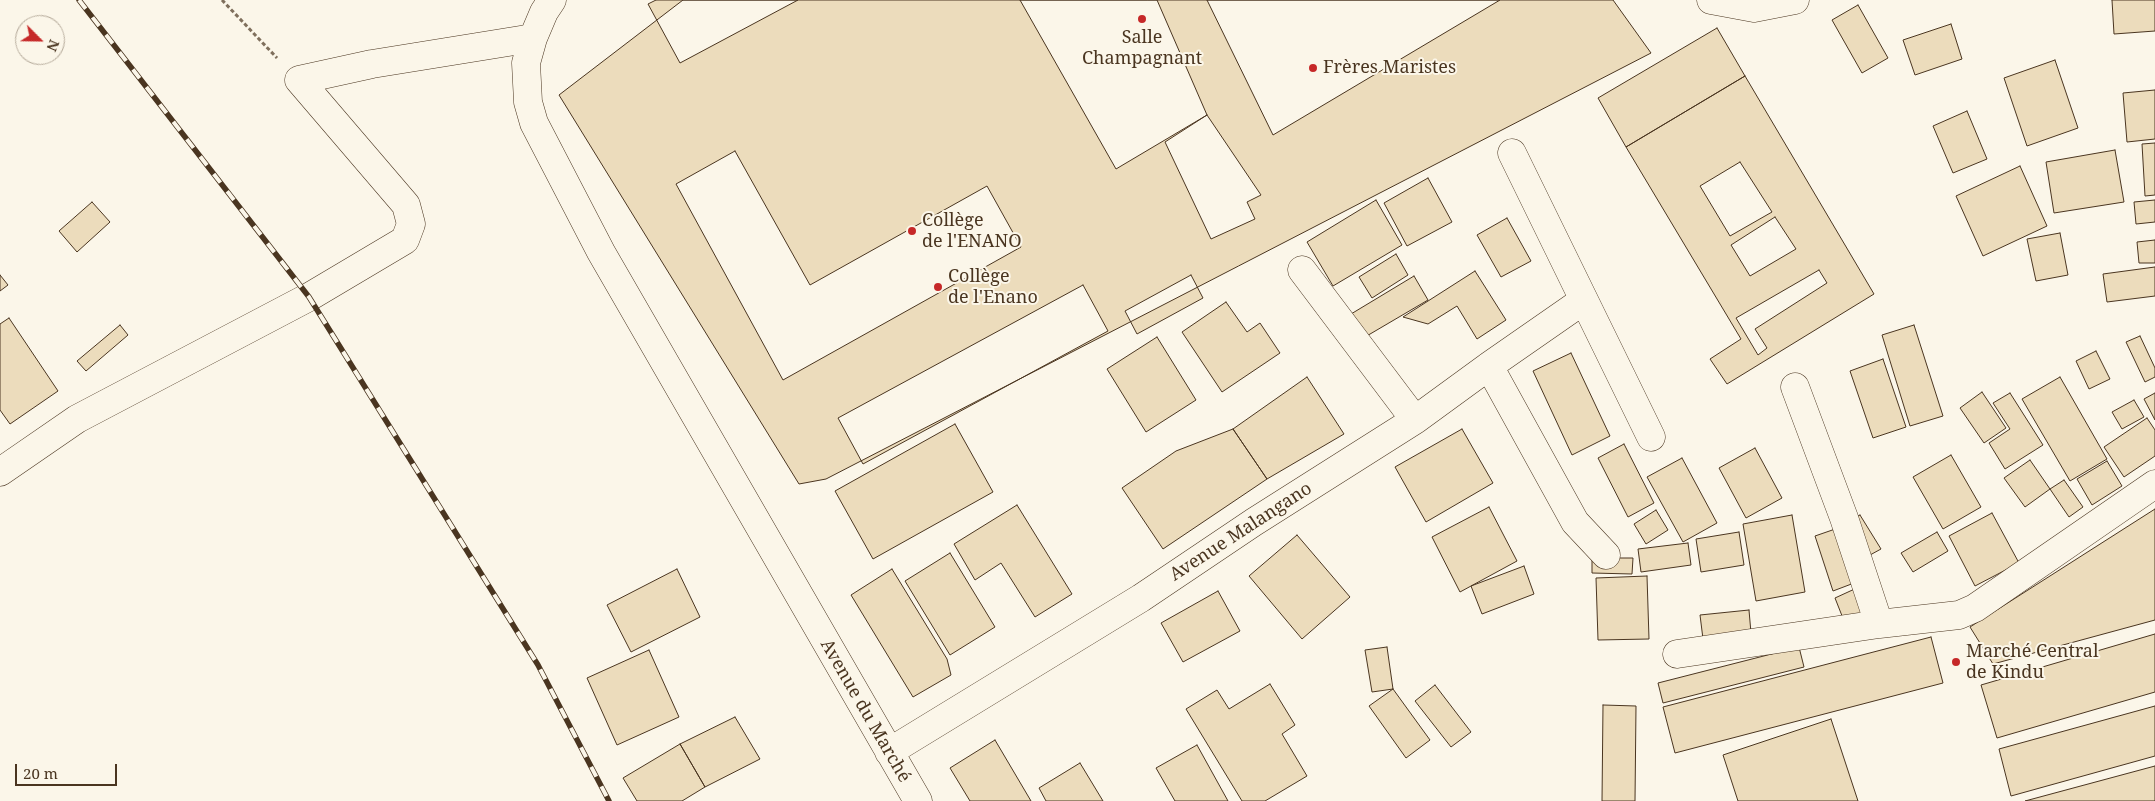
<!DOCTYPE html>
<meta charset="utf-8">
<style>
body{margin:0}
#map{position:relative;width:2155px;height:801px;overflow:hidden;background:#fbf6e9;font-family:"Noto Serif",serif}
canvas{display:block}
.north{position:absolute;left:15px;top:15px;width:50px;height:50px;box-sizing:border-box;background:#fbf6e9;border:1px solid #b4a999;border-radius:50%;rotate:113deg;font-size:14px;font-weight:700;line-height:20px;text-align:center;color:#4a3520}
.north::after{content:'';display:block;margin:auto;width:18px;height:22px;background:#c62828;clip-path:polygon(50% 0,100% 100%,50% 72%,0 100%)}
.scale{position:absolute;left:15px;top:764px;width:102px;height:22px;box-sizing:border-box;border:2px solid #4a3520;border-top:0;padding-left:6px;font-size:15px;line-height:18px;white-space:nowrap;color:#4a3520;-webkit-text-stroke:4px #fbf6e9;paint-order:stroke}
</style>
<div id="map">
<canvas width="2155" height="801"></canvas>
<div class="north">N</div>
<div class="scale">20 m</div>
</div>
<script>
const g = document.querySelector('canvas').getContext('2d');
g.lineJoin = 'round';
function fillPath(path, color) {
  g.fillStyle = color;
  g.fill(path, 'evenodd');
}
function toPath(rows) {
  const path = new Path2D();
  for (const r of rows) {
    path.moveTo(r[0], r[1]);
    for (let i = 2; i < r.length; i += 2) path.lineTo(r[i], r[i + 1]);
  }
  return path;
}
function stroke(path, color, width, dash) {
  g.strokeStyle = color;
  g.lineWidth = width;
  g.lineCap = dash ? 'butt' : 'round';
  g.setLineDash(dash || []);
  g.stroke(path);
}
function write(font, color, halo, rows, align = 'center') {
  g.font = font + ' "Noto Serif",serif';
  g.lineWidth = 4;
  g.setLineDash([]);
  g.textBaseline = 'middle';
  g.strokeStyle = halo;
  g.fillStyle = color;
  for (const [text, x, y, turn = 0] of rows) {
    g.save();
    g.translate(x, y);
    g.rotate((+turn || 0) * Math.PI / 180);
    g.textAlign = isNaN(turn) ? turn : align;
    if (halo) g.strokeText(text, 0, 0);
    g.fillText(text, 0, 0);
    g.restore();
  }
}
const building = toPath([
 [656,0,798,0,680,63,648,4,656,0],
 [683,0,1613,0,1651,53,826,479,799,484,559,95,683,0],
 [1020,0,1157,0,1207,115,1116,169,1020,0],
 [1207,0,1500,0,1273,135,1207,0],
 [2112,0,2155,0,2155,31,2114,34,2112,0],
 [1858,5,1888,58,1862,73,1832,20,1858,5],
 [1951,24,1962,59,1915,75,1903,40,1951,24],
 [1717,28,1745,76,1626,147,1598,98,1717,28],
 [2055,60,2078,128,2027,146,2004,78,2055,60],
 [1745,76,1874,294,1727,384,1710,359,1741,339,1626,147,1745,76],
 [1740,162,1772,212,1730,236,1700,186,1740,162],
 [1775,217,1796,249,1750,276,1731,245,1775,217],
 [1819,270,1827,283,1755,329,1767,348,1758,355,1736,318,1819,270],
 [2155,90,2155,139,2127,142,2123,93,2155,90],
 [1967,111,1987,159,1953,173,1933,126,1967,111],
 [1207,115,1261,195,1247,202,1255,219,1211,239,1165,142,1207,115],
 [2155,143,2155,195,2145,196,2142,144,2155,143],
 [2115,150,2124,202,2054,213,2046,162,2115,150],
 [735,151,810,285,987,186,1021,247,783,380,676,184,735,151],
 [2020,166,2047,226,1983,256,1956,196,2020,166],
 [1428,178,1452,222,1407,246,1384,203,1428,178],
 [1376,200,1402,245,1333,286,1307,242,1376,200],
 [2155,200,2155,222,2136,224,2134,202,2155,200],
 [92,202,110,222,77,252,59,231,92,202],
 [1507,218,1531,261,1501,277,1477,235,1507,218],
 [2060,233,2068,275,2036,281,2027,239,2060,233],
 [2155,240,2155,263,2139,263,2137,242,2155,240],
 [1396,254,1408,275,1372,298,1359,277,1396,254],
 [2155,267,2155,296,2107,302,2103,274,2155,267],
 [1475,271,1506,320,1477,339,1457,306,1428,324,1403,317,1475,271],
 [0,275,8,285,0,291,0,275],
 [1191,275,1203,298,1137,334,1125,311,1191,275],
 [1414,276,1428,300,1365,337,1351,314,1414,276],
 [1083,285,1108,331,863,464,838,418,1083,285],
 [1226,302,1247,332,1260,323,1280,353,1222,392,1182,332,1226,302],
 [9,318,58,391,10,424,0,410,0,324,9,318],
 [120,325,128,335,86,371,77,361,120,325],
 [1914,325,1943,416,1910,426,1882,335,1914,325],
 [2140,336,2155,368,2155,377,2145,382,2126,342,2140,336],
 [1157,337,1196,400,1146,432,1107,369,1157,337],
 [2096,351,2110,379,2089,389,2076,361,2096,351],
 [1571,353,1610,436,1572,455,1533,371,1571,353],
 [1883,359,1906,427,1873,438,1850,371,1883,359],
 [1307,377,1344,434,1267,479,1233,429,1307,377],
 [2060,377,2107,459,2070,481,2022,399,2060,377],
 [1982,392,2006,428,1984,443,1960,408,1982,392],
 [2010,393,2043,445,2005,469,1989,443,2010,429,1993,403,2010,393],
 [2155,393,2155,420,2144,399,2155,393],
 [2134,400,2144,417,2122,429,2112,412,2134,400],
 [2147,418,2155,430,2155,456,2124,477,2104,447,2147,418],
 [955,424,993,492,873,559,835,491,955,424],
 [1233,429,1267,479,1163,549,1122,488,1176,451,1233,429],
 [1462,429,1493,483,1426,522,1395,467,1462,429],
 [1624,444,1654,503,1628,517,1598,458,1624,444],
 [1755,448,1782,498,1746,518,1719,468,1755,448],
 [1951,455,1981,507,1943,529,1913,477,1951,455],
 [1682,458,1717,523,1683,542,1647,477,1682,458],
 [2030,460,2050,489,2025,507,2004,478,2030,460],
 [2107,461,2122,486,2092,505,2077,479,2107,461],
 [2064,480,2083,507,2069,517,2050,489,2064,480],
 [1017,505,1072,594,1035,617,1001,563,975,580,954,544,1017,505],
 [1489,507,1517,561,1460,592,1432,537,1489,507],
 [2155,509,2155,620,1993,664,1970,627,2155,509],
 [1656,510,1668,530,1646,544,1634,524,1656,510],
 [1992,513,2019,563,1975,586,1949,536,1992,513],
 [1792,515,1805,592,1756,601,1743,524,1792,515],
 [1860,515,1881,549,1870,555,1849,521,1860,515],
 [1844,526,1862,580,1833,591,1815,536,1844,526],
 [1739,532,1744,565,1701,572,1696,539,1739,532],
 [1937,532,1948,551,1913,572,1901,553,1937,532],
 [1297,535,1350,597,1302,639,1249,576,1297,535],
 [1688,543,1691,565,1641,572,1638,549,1688,543],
 [950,553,995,627,950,655,905,581,950,553],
 [1592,558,1633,558,1632,574,1592,573,1592,558],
 [1524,566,1534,594,1482,614,1471,586,1524,566],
 [677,569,700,617,631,652,607,605,677,569],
 [892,569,947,659,951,675,913,697,851,595,892,569],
 [1647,576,1649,639,1598,640,1596,578,1647,576],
 [1859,587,1871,616,1846,626,1835,598,1859,587],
 [1218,591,1240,631,1183,662,1161,623,1218,591],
 [1749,610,1751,633,1703,639,1700,615,1749,610],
 [2155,634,2155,692,1997,738,1981,685,2155,634],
 [1931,637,1943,683,1675,753,1663,707,1931,637],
 [1387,647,1393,689,1372,692,1365,650,1387,647],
 [1799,647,1804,667,1663,703,1658,683,1799,647],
 [649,650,679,717,617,745,587,678,649,650],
 [1270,684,1295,725,1282,734,1307,776,1265,801,1242,801,1186,709,1217,690,1229,709,1270,684],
 [1435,685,1471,732,1451,747,1415,701,1435,685],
 [1393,689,1430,740,1406,758,1369,706,1393,689],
 [1603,705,1636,706,1635,801,1602,801,1603,705],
 [2155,706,2155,756,2011,796,1999,749,2155,706],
 [735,717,760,759,705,787,680,744,735,717],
 [1831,719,1858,801,1738,801,1723,755,1831,719],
 [995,740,1031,801,970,801,950,768,995,740],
 [680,744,705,787,682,801,637,801,623,778,680,744],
 [1197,745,1228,801,1175,801,1156,768,1197,745],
 [1080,763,1103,801,1046,801,1039,788,1080,763],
 [2155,766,2155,801,2025,801,2155,766]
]);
fillPath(building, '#ecdcbc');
stroke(building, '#4a3520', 1);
const minor = toPath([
 [552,0,544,12,533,38,526,63,528,102,534,123,601,252,918,801],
 [1711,0,1754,8,1795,0],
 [1512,153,1651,437],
 [1302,270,1415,420],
 [1489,366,1575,522,1606,555],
 [1795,387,1844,518,1879,624],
 [0,472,77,419,309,297,405,240,411,224,406,205,299,80,372,64,533,38],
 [1677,654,1879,624,1959,615,1975,608,2155,484],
 [889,752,1141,598,1254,522,1415,420,1489,366,1584,300]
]);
stroke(minor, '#4a3520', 29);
stroke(toPath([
 [222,0,277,58]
]), '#7f6f5c', 3, [4, 2.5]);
stroke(minor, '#fbf6e9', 28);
const rail = toPath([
 [79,0,309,297,538,665,609,801]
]);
stroke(rail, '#4a3520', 5.5);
stroke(rail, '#fbf6e9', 4, [11]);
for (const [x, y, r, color] of [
 [1142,19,5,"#c62828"],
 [1313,68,5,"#c62828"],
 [912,231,5,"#c62828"],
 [938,287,5,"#c62828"],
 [1956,662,5,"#c62828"]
]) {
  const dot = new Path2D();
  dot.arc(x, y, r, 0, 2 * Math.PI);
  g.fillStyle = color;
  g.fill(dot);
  stroke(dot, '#fbf6e9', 2);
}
write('18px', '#4a3520', '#fbf6e9', [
 ["Salle",1142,38,"center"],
 ["Champagnant",1142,59,"center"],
 ["Frères Maristes",1323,68],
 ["Collège",922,221],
 ["de l'ENANO",922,242],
 ["Collège",948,277],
 ["de l'Enano",948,298],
 ["Marché Central",1966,652],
 ["de Kindu",1966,673]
], 'left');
write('18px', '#4a3520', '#fbf6e9', [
 ["Avenue Malangano",1241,532,-33],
 ["Avenue du Marché",865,711,60]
]);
</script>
